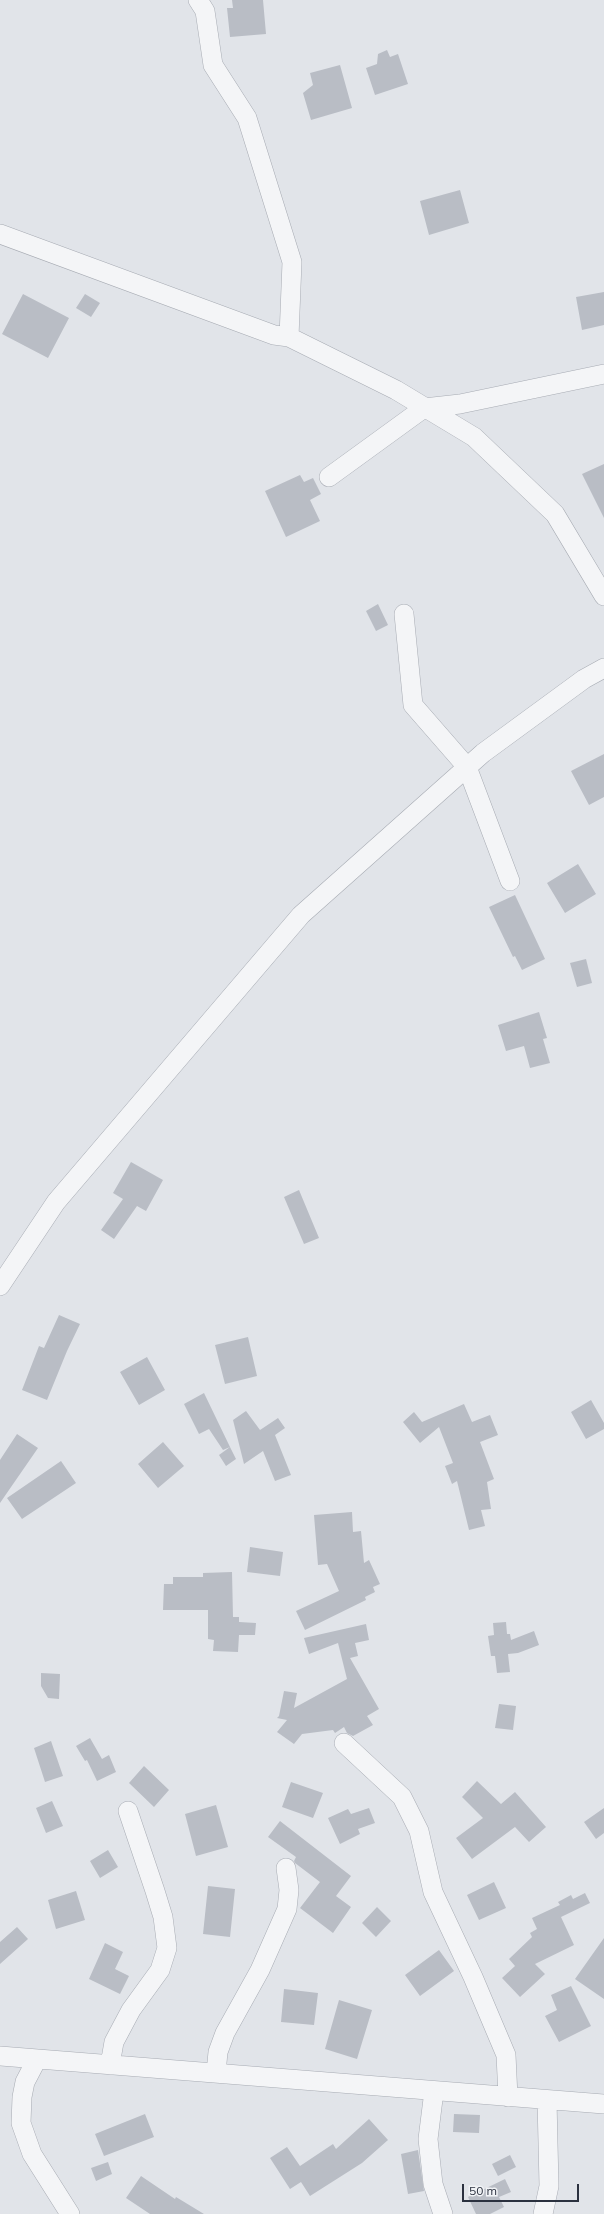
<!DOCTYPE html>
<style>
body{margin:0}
#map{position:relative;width:604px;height:2214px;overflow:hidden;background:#e1e4e9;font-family:Mulish,sans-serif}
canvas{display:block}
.scale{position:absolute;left:462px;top:2184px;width:117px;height:18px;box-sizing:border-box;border:2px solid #2b313f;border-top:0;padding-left:5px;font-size:12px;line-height:14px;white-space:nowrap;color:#2b313f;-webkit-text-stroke:3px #f1f3f6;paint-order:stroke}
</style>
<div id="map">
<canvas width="604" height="2214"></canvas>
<div class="scale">50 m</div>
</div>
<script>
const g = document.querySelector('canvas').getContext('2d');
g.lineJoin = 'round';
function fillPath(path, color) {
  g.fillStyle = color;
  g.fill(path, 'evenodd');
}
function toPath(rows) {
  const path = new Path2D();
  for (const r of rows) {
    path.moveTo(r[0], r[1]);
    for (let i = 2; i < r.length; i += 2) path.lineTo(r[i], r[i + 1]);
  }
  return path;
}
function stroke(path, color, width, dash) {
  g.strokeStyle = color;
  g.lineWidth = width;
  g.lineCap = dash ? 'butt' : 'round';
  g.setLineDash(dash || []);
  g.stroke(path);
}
fillPath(toPath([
 [232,0,263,0,266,34,230,37,227,8,233,8],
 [387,50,390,57,398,54,408,84,375,95,366,68,377,64,378,54],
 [340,65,352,108,311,120,303,93,313,85,310,73],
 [460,190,469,223,429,235,420,201],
 [604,292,604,325,582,330,576,297],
 [23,294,69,318,48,358,2,334],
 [85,294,100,303,91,317,76,308],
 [604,464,604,518,582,474],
 [300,475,304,482,313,478,321,494,310,500,320,521,286,537,265,491],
 [378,604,388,625,376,631,366,611],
 [604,754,604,797,589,805,571,771],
 [578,864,596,894,565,913,547,883],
 [515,895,545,959,522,970,515,956,513,957,489,907],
 [586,959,592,983,577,987,570,963],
 [539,1012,547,1038,543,1039,550,1063,530,1068,524,1046,506,1051,498,1025],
 [131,1162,163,1180,146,1211,137,1206,114,1239,101,1230,123,1199,113,1193],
 [299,1190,319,1238,304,1244,284,1197],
 [59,1315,80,1324,67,1351,47,1400,22,1390,39,1346,44,1348],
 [248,1337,257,1376,225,1384,215,1345],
 [147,1357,165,1390,139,1405,120,1372],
 [204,1393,230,1447,223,1450,209,1429,199,1434,184,1404],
 [591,1400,604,1423,604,1429,586,1439,571,1412],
 [464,1404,472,1422,490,1415,498,1435,480,1442,494,1479,487,1482,491,1509,481,1510,485,1526,469,1530,457,1481,452,1484,445,1466,453,1463,439,1427,420,1443,403,1422,414,1412,422,1422],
 [246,1411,260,1430,278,1418,285,1428,275,1435,291,1475,275,1481,263,1451,244,1464,233,1420],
 [17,1434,38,1448,0,1503,0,1460],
 [163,1442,184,1466,158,1488,138,1464],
 [230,1447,236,1459,226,1466,219,1455],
 [61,1461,76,1483,22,1519,7,1498],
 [352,1512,353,1532,361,1531,364,1563,369,1560,380,1584,373,1587,375,1592,365,1597,366,1600,305,1630,296,1611,339,1591,327,1564,318,1565,314,1515],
 [250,1547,283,1552,280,1576,247,1572],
 [232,1572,233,1617,239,1617,239,1622,256,1623,255,1635,239,1635,238,1652,213,1651,214,1640,208,1639,208,1610,163,1610,164,1584,173,1584,173,1577,203,1577,203,1573],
 [506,1622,507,1634,510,1634,511,1640,534,1631,539,1645,518,1653,508,1654,510,1672,497,1673,495,1656,491,1656,488,1636,494,1635,493,1623],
 [366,1624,369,1640,355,1643,358,1656,350,1658,379,1709,367,1716,373,1725,353,1736,347,1733,344,1727,335,1733,333,1730,302,1734,294,1744,277,1732,287,1720,277,1718,279,1716,284,1691,297,1693,294,1708,347,1679,338,1643,309,1654,304,1638],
 [41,1673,60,1674,59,1699,48,1698,41,1686],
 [499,1704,516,1706,513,1730,495,1728],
 [90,1738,102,1759,109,1755,116,1772,97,1781,87,1760,85,1761,76,1746],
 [51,1741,63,1776,45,1782,34,1748],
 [144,1766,169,1790,154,1807,129,1783],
 [477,1781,501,1804,515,1792,546,1827,529,1842,515,1827,472,1859,456,1838,483,1818,462,1797],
 [291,1782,323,1793,313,1818,282,1807],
 [52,1801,63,1826,46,1833,36,1808],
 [216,1805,228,1847,196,1856,185,1814],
 [369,1808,375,1823,358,1829,360,1834,340,1844,328,1818,348,1809,351,1814],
 [604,1808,604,1833,596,1839,584,1822],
 [280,1821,351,1876,336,1896,351,1907,333,1933,300,1908,320,1882,295,1863,294,1861,296,1857,268,1837],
 [108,1850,118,1867,100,1878,90,1861],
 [494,1882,506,1908,479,1920,467,1895],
 [208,1886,235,1889,230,1937,203,1934],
 [76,1891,85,1920,56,1929,48,1900],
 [585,1893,590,1903,561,1917,574,1945,535,1964,545,1974,520,1997,502,1978,515,1966,509,1959,532,1937,530,1933,537,1929,532,1918,560,1905,558,1902,571,1895,573,1899],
 [377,1907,391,1921,376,1937,362,1923],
 [17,1927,28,1939,0,1964,0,1942],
 [604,1938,604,1999,575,1979],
 [105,1943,123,1952,115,1969,129,1976,120,1994,89,1979],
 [439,1950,454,1971,420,1996,405,1975],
 [571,1986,591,2026,559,2042,545,2016,557,2010,551,1995],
 [284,1989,318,1993,314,2025,281,2022],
 [339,2000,372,2010,357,2059,325,2049],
 [145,2114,154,2137,104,2156,95,2134],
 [454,2114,480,2115,479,2133,453,2132],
 [369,2119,388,2140,362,2163,310,2196,301,2182,290,2189,270,2158,287,2147,300,2166,333,2144,336,2149],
 [418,2150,424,2191,408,2194,401,2154],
 [510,2155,516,2167,498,2176,492,2164],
 [108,2162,112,2174,96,2181,91,2168],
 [141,2176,175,2199,176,2197,204,2214,150,2214,126,2198],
 [505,2179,511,2192,499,2197,504,2207,490,2214,476,2214,468,2197]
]), '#b9bdc5');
const minor = toPath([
 [198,0,205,11,213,65,247,118,292,262,289,337],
 [0,234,274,335,289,337,396,390,474,437,555,514,604,596],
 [329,477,424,408,460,404,604,374],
 [404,614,413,705,467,767,510,881],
 [0,1286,56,1202,301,915,483,753,584,679,604,668],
 [344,1743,402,1797,419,1831,433,1892,473,1977,506,2055,508,2097],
 [0,2056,604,2104],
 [37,2059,25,2082,22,2097,21,2123,32,2154,70,2214],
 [110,2065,114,2042,131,2010,160,1970,167,1948,163,1917,155,1891,128,1811],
 [216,2073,218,2052,225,2033,260,1970,287,1909,289,1890,286,1868],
 [434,2091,428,2139,433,2184,443,2214],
 [543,2214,549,2186,547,2100]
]);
stroke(minor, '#a7abb3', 20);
stroke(minor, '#f4f5f7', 19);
</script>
